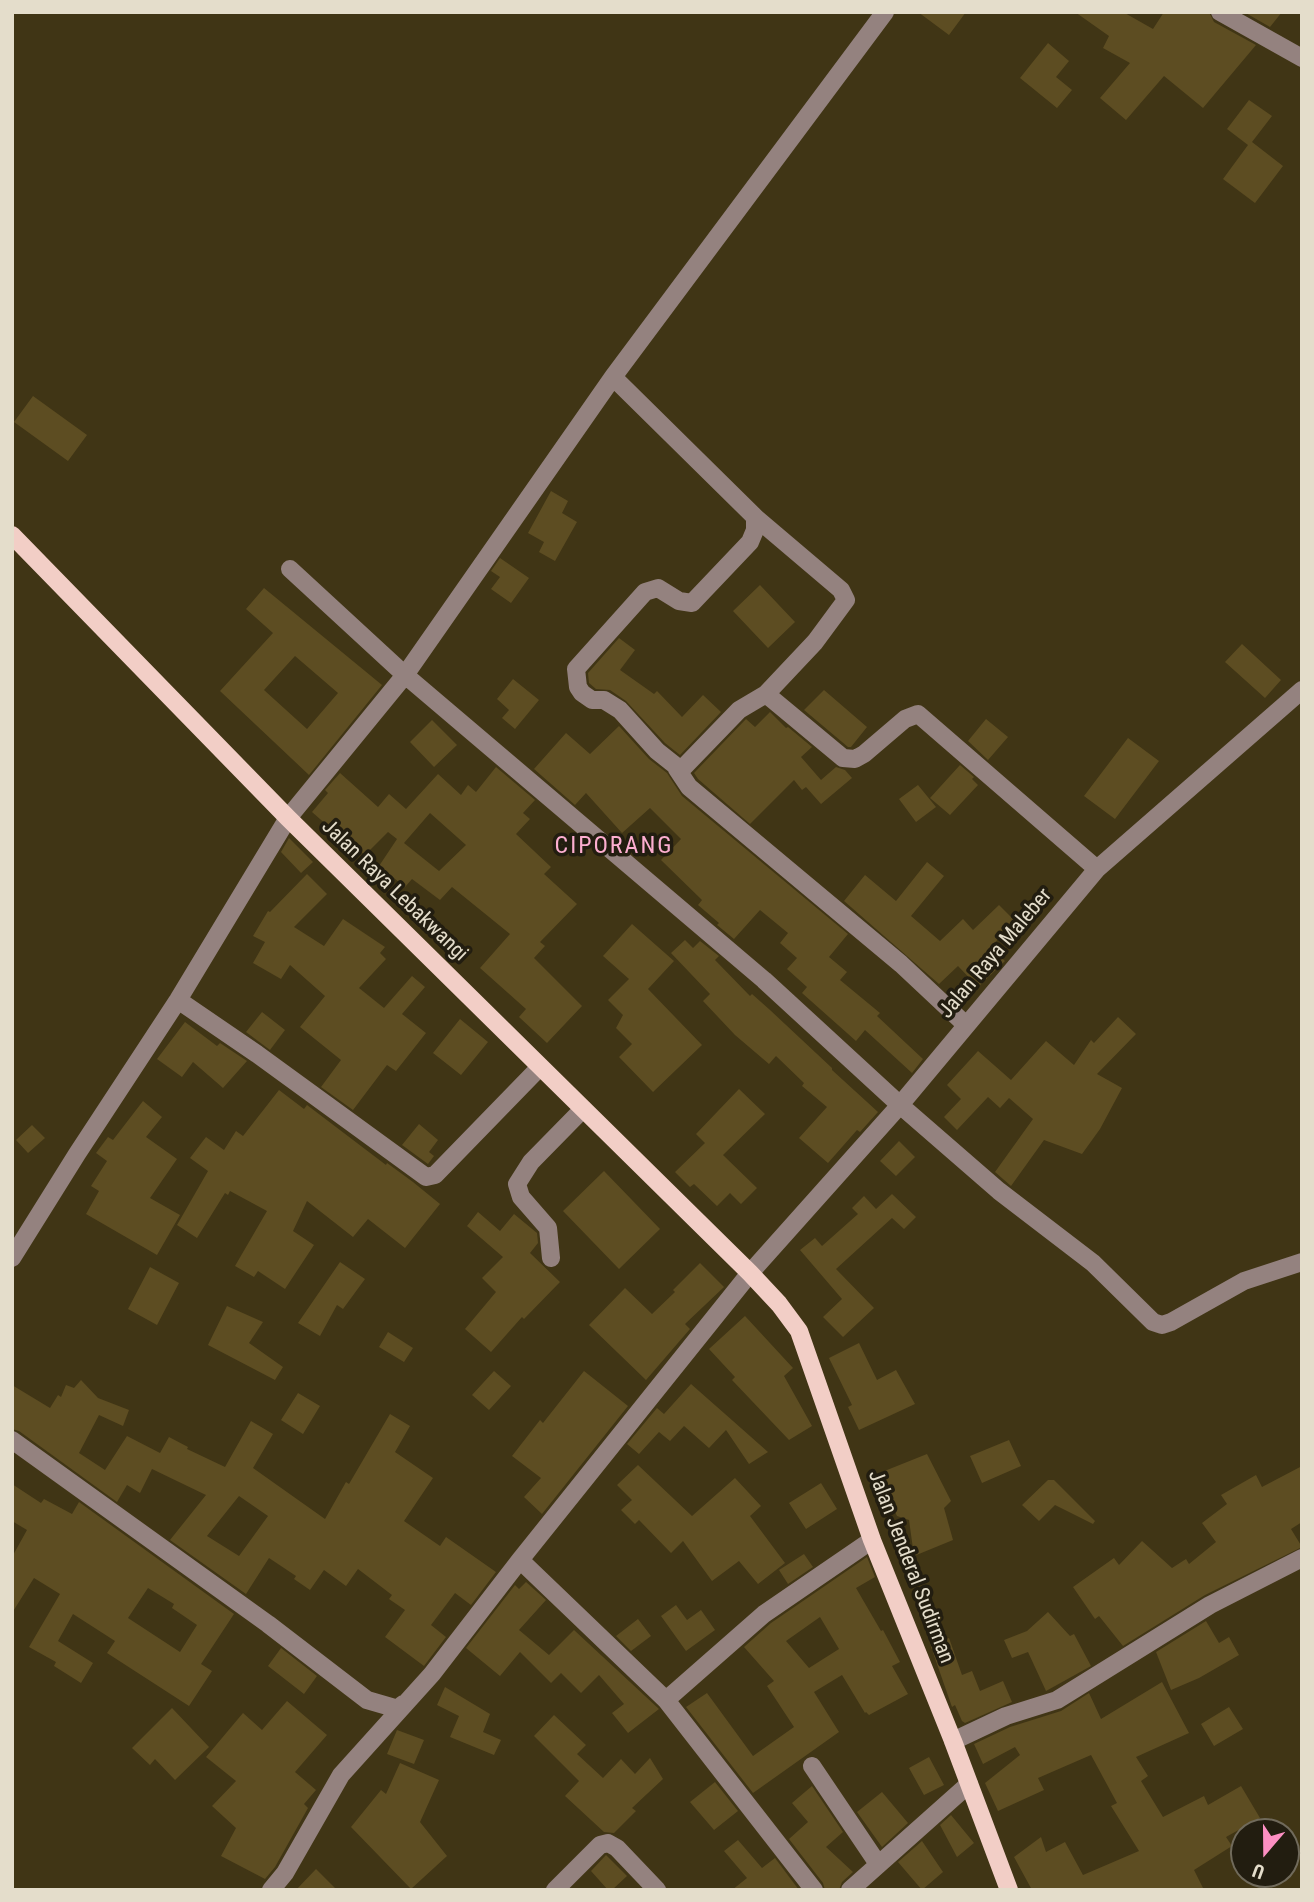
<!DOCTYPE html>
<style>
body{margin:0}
#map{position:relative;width:1314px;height:1902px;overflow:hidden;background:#403515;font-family:"Roboto Condensed",sans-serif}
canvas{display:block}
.frame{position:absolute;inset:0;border:14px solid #e4ddcb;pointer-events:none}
.north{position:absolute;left:1230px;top:1818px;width:70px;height:70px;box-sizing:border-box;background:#221d10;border:2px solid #706a5b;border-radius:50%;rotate:200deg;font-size:19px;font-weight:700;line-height:28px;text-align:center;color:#e4ddcb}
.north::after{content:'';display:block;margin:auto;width:24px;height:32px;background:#fc8fc2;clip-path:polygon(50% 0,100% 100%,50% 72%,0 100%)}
</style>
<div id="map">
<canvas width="1314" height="1902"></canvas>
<div class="frame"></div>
<div class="north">U</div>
</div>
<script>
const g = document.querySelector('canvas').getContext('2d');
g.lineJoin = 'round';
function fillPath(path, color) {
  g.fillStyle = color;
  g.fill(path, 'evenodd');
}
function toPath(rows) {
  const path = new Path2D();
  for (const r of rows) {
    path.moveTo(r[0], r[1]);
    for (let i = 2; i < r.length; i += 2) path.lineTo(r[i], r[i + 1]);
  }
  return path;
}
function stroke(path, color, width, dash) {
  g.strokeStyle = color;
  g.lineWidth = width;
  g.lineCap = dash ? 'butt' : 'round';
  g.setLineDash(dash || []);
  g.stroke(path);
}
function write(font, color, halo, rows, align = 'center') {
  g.font = font + ' "Roboto Condensed",sans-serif';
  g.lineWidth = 7;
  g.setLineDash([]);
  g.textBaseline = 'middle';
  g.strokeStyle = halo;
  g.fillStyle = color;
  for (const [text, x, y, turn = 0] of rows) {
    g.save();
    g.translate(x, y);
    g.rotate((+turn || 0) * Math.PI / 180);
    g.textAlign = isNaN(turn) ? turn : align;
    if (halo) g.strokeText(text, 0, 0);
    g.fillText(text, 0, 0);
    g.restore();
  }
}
fillPath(toPath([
 [918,12,966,12,949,35],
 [1075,12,1123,12,1153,29,1164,12,1209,12,1214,22,1256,45,1203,108,1164,76,1126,120,1100,98,1130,63,1103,48,1109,36],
 [1244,12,1282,12,1270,27],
 [1048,43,1069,61,1056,77,1072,90,1057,108,1020,78],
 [1249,100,1272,116,1252,142,1283,166,1255,203,1223,179,1248,145,1227,129],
 [33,396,87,435,68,461,14,422],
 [551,491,568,501,562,513,577,522,555,561,539,552,544,542,528,533],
 [500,558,529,578,511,603,491,589,500,577,491,571],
 [760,585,795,622,768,648,733,611],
 [264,588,382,685,309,775,220,691,273,633,246,609],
 [295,656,338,693,307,729,264,690],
 [619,638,635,650,620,670,654,694,657,691,682,717,703,695,721,712,680,755,665,743,626,701,610,690,596,689,589,683,588,673],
 [1242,644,1281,680,1265,698,1225,662],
 [513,679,539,700,515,729,502,718,509,710,497,699],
 [824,690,867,727,851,747,848,747,804,710],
 [770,712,786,728,788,727,812,747,801,757,821,780,836,767,845,770,852,778,821,804,806,787,802,790,794,780,750,824,698,779,694,773,746,719,755,727],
 [986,719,1008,737,988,760,968,741],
 [432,720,457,745,434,767,410,742],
 [619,726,649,759,667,773,682,796,848,934,829,957,847,972,840,980,880,1013,877,1016,923,1059,912,1073,865,1030,856,1041,802,993,807,987,787,969,797,958,780,943,788,933,760,910,734,939,717,925,719,923,698,905,702,900,661,860,681,839,650,808,622,833,586,793,575,805,534,769,566,733,590,754],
 [1128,738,1159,761,1115,819,1084,796],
 [960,765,974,777,972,779,978,785,950,815,930,798],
 [496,767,535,800,523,813,530,819,516,834,551,867,544,874,577,904,540,942,545,946,534,958,582,1006,547,1043,519,1017,526,1009,480,968,510,934,452,887,440,900,412,879,405,887,379,866,397,839,388,832,365,855,346,839,345,841,312,812,328,793,325,790,340,773,378,807,389,794,406,809,438,774,461,795,468,785,476,792],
 [430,813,466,845,439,871,404,843],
 [918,785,936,807,916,822,899,799],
 [289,838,313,862,301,873,281,852],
 [927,862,944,876,911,916,940,941,963,919,973,930,999,905,1016,922,990,947,1005,961,978,987,958,966,939,984,844,901,865,875,896,901],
 [307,874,327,894,294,927,324,946,343,919,385,947,380,953,386,959,359,988,384,1008,412,976,425,987,402,1014,426,1033,396,1071,387,1065,353,1110,321,1087,341,1060,300,1027,325,996,290,965,281,979,253,963,265,942,253,936,268,911,270,912],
 [632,924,674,961,648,989,702,1045,653,1092,619,1057,632,1044,616,1028,623,1015,608,1000,629,979,603,956],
 [685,940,693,948,700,941,719,956,715,960,750,996,752,994,770,1010,832,1068,832,1070,878,1112,860,1132,857,1130,828,1163,799,1138,827,1107,802,1086,804,1083,776,1056,769,1064,735,1035,703,1001,710,994,671,953],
 [262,1012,285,1030,270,1050,246,1032],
 [1118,1017,1136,1034,1097,1074,1122,1088,1100,1129,1082,1154,1044,1140,1011,1186,995,1172,1033,1119,1009,1098,1000,1108,988,1097,957,1130,944,1117,961,1099,947,1085,978,1051,1011,1080,1046,1041,1074,1065,1091,1040,1094,1043],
 [460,1019,488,1042,461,1075,433,1053],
 [185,1022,217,1046,220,1043,247,1061,223,1088,193,1062,182,1077,157,1059],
 [739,1089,765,1114,723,1155,757,1188,741,1204,730,1193,717,1206,694,1184,690,1187,675,1172,705,1143,696,1134],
 [279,1090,304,1109,307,1105,386,1165,387,1163,413,1182,440,1204,405,1248,368,1219,353,1237,307,1201,293,1231,314,1245,285,1289,258,1271,254,1277,235,1266,267,1211,230,1191,228,1195,225,1193,197,1238,177,1225,208,1171,190,1158,206,1137,224,1150,236,1131,243,1136],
 [143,1101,162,1117,146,1137,177,1159,150,1198,180,1215,157,1255,86,1214,99,1191,91,1186,107,1161,96,1153,108,1137,113,1140],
 [419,1124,438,1140,429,1152,434,1156,428,1164,402,1145],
 [32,1125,45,1138,28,1153,16,1140],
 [899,1141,915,1157,896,1176,880,1161],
 [604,1171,660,1229,619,1269,563,1211],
 [892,1194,916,1217,904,1229,892,1218,836,1269,874,1308,843,1337,823,1317,842,1299,800,1250,815,1238,822,1246,858,1214,852,1208,864,1196,876,1209],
 [478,1212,500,1231,514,1214,537,1233,538,1243,530,1253,560,1282,524,1319,522,1317,491,1352,465,1329,496,1292,482,1278,503,1257,467,1226],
 [340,1262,365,1279,343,1309,337,1305,320,1336,298,1323],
 [700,1263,724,1287,685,1324,690,1329,646,1380,589,1325,625,1288,652,1314,675,1292,673,1290],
 [150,1267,179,1283,157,1325,128,1309],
 [227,1306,263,1322,249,1343,283,1367,275,1380,208,1345],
 [745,1316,793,1368,784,1376,812,1426,789,1440,732,1380,735,1377,709,1349],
 [388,1332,413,1348,404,1362,379,1347],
 [859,1343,877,1380,896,1370,915,1404,859,1430,848,1407,852,1405,829,1358],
 [494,1371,511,1386,489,1410,472,1395],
 [584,1371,628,1406,542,1514,524,1497,541,1478,512,1456,540,1420,543,1423],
 [81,1380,98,1398,129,1410,123,1426,99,1415,79,1453,105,1470,127,1436,160,1453,169,1437,188,1447,187,1449,225,1467,251,1421,273,1434,253,1468,325,1519,346,1482,349,1484,390,1414,410,1426,395,1452,433,1478,404,1521,440,1546,446,1537,496,1572,471,1605,455,1593,431,1625,446,1637,424,1666,385,1637,405,1610,389,1599,392,1595,358,1569,346,1586,324,1570,310,1590,294,1579,296,1576,269,1558,246,1594,170,1540,206,1495,152,1469,140,1493,127,1485,117,1502,19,1431,12,1429,12,1385,50,1408,58,1395,61,1397,66,1385,74,1388],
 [239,1496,268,1516,239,1556,207,1536],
 [691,1384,733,1421,768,1452,749,1464,726,1430,709,1448,684,1426,670,1441,659,1432,639,1454,627,1444,657,1408,664,1414],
 [298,1393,320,1406,303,1434,281,1420],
 [1009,1440,1021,1466,982,1483,970,1456],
 [927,1454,951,1501,944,1508,953,1540,914,1556,909,1520,897,1516,877,1474],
 [638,1465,692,1516,735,1478,761,1506,750,1516,785,1563,758,1584,739,1561,712,1581,683,1541,671,1553,639,1520,635,1524,621,1510,632,1500,617,1485],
 [1302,1466,1302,1522,1291,1529,1302,1547,1205,1595,1123,1646,1099,1616,1095,1619,1073,1587,1114,1558,1119,1565,1142,1541,1172,1568,1186,1559,1189,1564,1216,1542,1202,1523,1227,1504,1221,1495,1256,1475,1262,1487],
 [1048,1480,1054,1480,1095,1521,1093,1524,1055,1505,1039,1521,1022,1505],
 [821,1483,837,1509,806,1529,789,1503],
 [12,1484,41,1503,44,1499,72,1514,79,1502,234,1614,201,1664,212,1671,189,1706,107,1653,115,1641,73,1614,58,1641,93,1663,81,1683,54,1666,56,1662,29,1647,60,1594,34,1578,12,1613,12,1557,27,1530,12,1521],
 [148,1588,174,1604,172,1608,197,1625,180,1652,128,1618],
 [804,1554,813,1567,788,1584,779,1570],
 [867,1557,875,1577,856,1588,881,1631,883,1630,900,1662,892,1666,908,1694,869,1715,866,1712,865,1713,842,1675,814,1692,839,1732,753,1793,686,1707,707,1693,753,1756,794,1727,767,1686,774,1681,744,1647,771,1623],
 [820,1617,839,1649,809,1668,786,1641],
 [526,1582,546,1600,519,1630,549,1655,574,1630,659,1709,628,1733,612,1713,624,1704,599,1675,581,1693,561,1673,551,1683,520,1652,500,1676,466,1648,515,1585,519,1589],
 [676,1605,687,1620,701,1610,715,1630,686,1651,661,1616],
 [1048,1612,1070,1636,1074,1634,1091,1666,1046,1691,1028,1652,1012,1658,1004,1640,1027,1631],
 [638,1619,651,1636,631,1651,616,1636],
 [1206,1621,1219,1643,1229,1637,1239,1655,1199,1678,1171,1690,1156,1652],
 [949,1638,962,1675,972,1671,980,1691,1003,1681,1012,1702,965,1723,962,1721,955,1705,952,1707,930,1644],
 [281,1648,317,1676,304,1694,268,1666],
 [1162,1682,1189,1733,1136,1757,1148,1776,1141,1781,1163,1817,1204,1796,1208,1805,1241,1786,1260,1818,1226,1837,1232,1846,1194,1870,1204,1890,1032,1890,1014,1857,1041,1837,1046,1852,1065,1842,1083,1875,1139,1851,1111,1806,1117,1803,1091,1755,1038,1778,1044,1790,998,1811,985,1783,1020,1755,1015,1747,983,1764,974,1744,1010,1727,1061,1711,1089,1693,1101,1719],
 [445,1687,490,1714,483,1732,501,1740,494,1755,450,1737,459,1716,437,1705],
 [287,1701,327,1735,295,1772,316,1790,304,1804,308,1808,275,1867,265,1879,221,1856,236,1828,212,1806,236,1781,206,1757,243,1713,262,1730],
 [1229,1707,1243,1729,1214,1746,1201,1724],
 [172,1708,209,1747,175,1780,155,1759,150,1765,132,1748],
 [554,1715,586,1745,577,1754,603,1778,621,1759,635,1774,650,1758,663,1779,632,1808,636,1811,614,1833,604,1832,565,1796,579,1781,534,1736],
 [397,1730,424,1740,414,1764,387,1754],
 [929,1757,944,1785,924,1795,909,1768],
 [400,1763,439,1780,420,1822,447,1856,411,1889,351,1827,381,1790,386,1794],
 [715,1782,738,1811,714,1830,690,1802],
 [812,1786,843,1832,826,1847,853,1872,842,1882,839,1890,825,1890,823,1883,789,1839,808,1822,792,1803],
 [882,1792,908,1823,882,1847,857,1812],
 [951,1815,974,1843,957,1857,940,1825],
 [738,1840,762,1868,775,1858,799,1890,732,1890,747,1878,724,1851],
 [922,1841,943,1872,922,1890,898,1862],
 [606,1855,627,1876,612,1890,608,1890,591,1871],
 [316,1869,337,1890,296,1890]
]), '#5d4d22');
stroke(toPath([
 [1220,12,1302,58],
 [613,377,755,517,755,530,750,542,692,603,679,601,658,588,645,592,576,669,578,687,582,693,592,700,604,700,620,710,657,751,681,770,739,710,766,694,843,758,855,759,864,754,905,719,918,714,1097,869],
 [755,517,841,590,846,600,815,642,766,694],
 [290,569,405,675,764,980,900,1105,999,1191,1093,1263,1153,1322,1162,1325,1171,1322,1244,1281,1302,1262],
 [677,769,689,787,901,964,966,1025],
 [178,1000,257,1054,426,1177,435,1175,540,1067],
 [12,1258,77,1154,178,1000,288,818,405,675,613,377,885,12],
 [551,1258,548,1228,521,1197,517,1184,531,1162,583,1109],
 [12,1440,268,1624,367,1700,398,1709,403,1704],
 [520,1560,666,1700,814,1890],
 [666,1700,764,1614,872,1540],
 [953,1741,1006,1716,1057,1700,1210,1605,1302,1558],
 [812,1766,878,1864],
 [271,1890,285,1873,341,1775,432,1674,520,1560,750,1273,900,1105,1097,869,1302,690],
 [555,1890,600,1845,608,1843,617,1848,657,1890],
 [850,1890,969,1784]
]), '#94827f', 18);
stroke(toPath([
 [12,535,288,818,750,1273,779,1304,799,1331,872,1540,953,1741,1009,1890]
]), '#f2cec6', 18);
write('21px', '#e4ddcb', '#221d10', [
 ["Jalan Raya Lebakwangi",394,891,44],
 ["Jalan Raya Maleber",996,954,-50],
 ["Jalan Jenderal Sudirman",910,1567,69]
]);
g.letterSpacing = '2px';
write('24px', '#fcaed0', '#221d10', [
 ["CIPORANG",614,847]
]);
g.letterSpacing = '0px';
</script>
